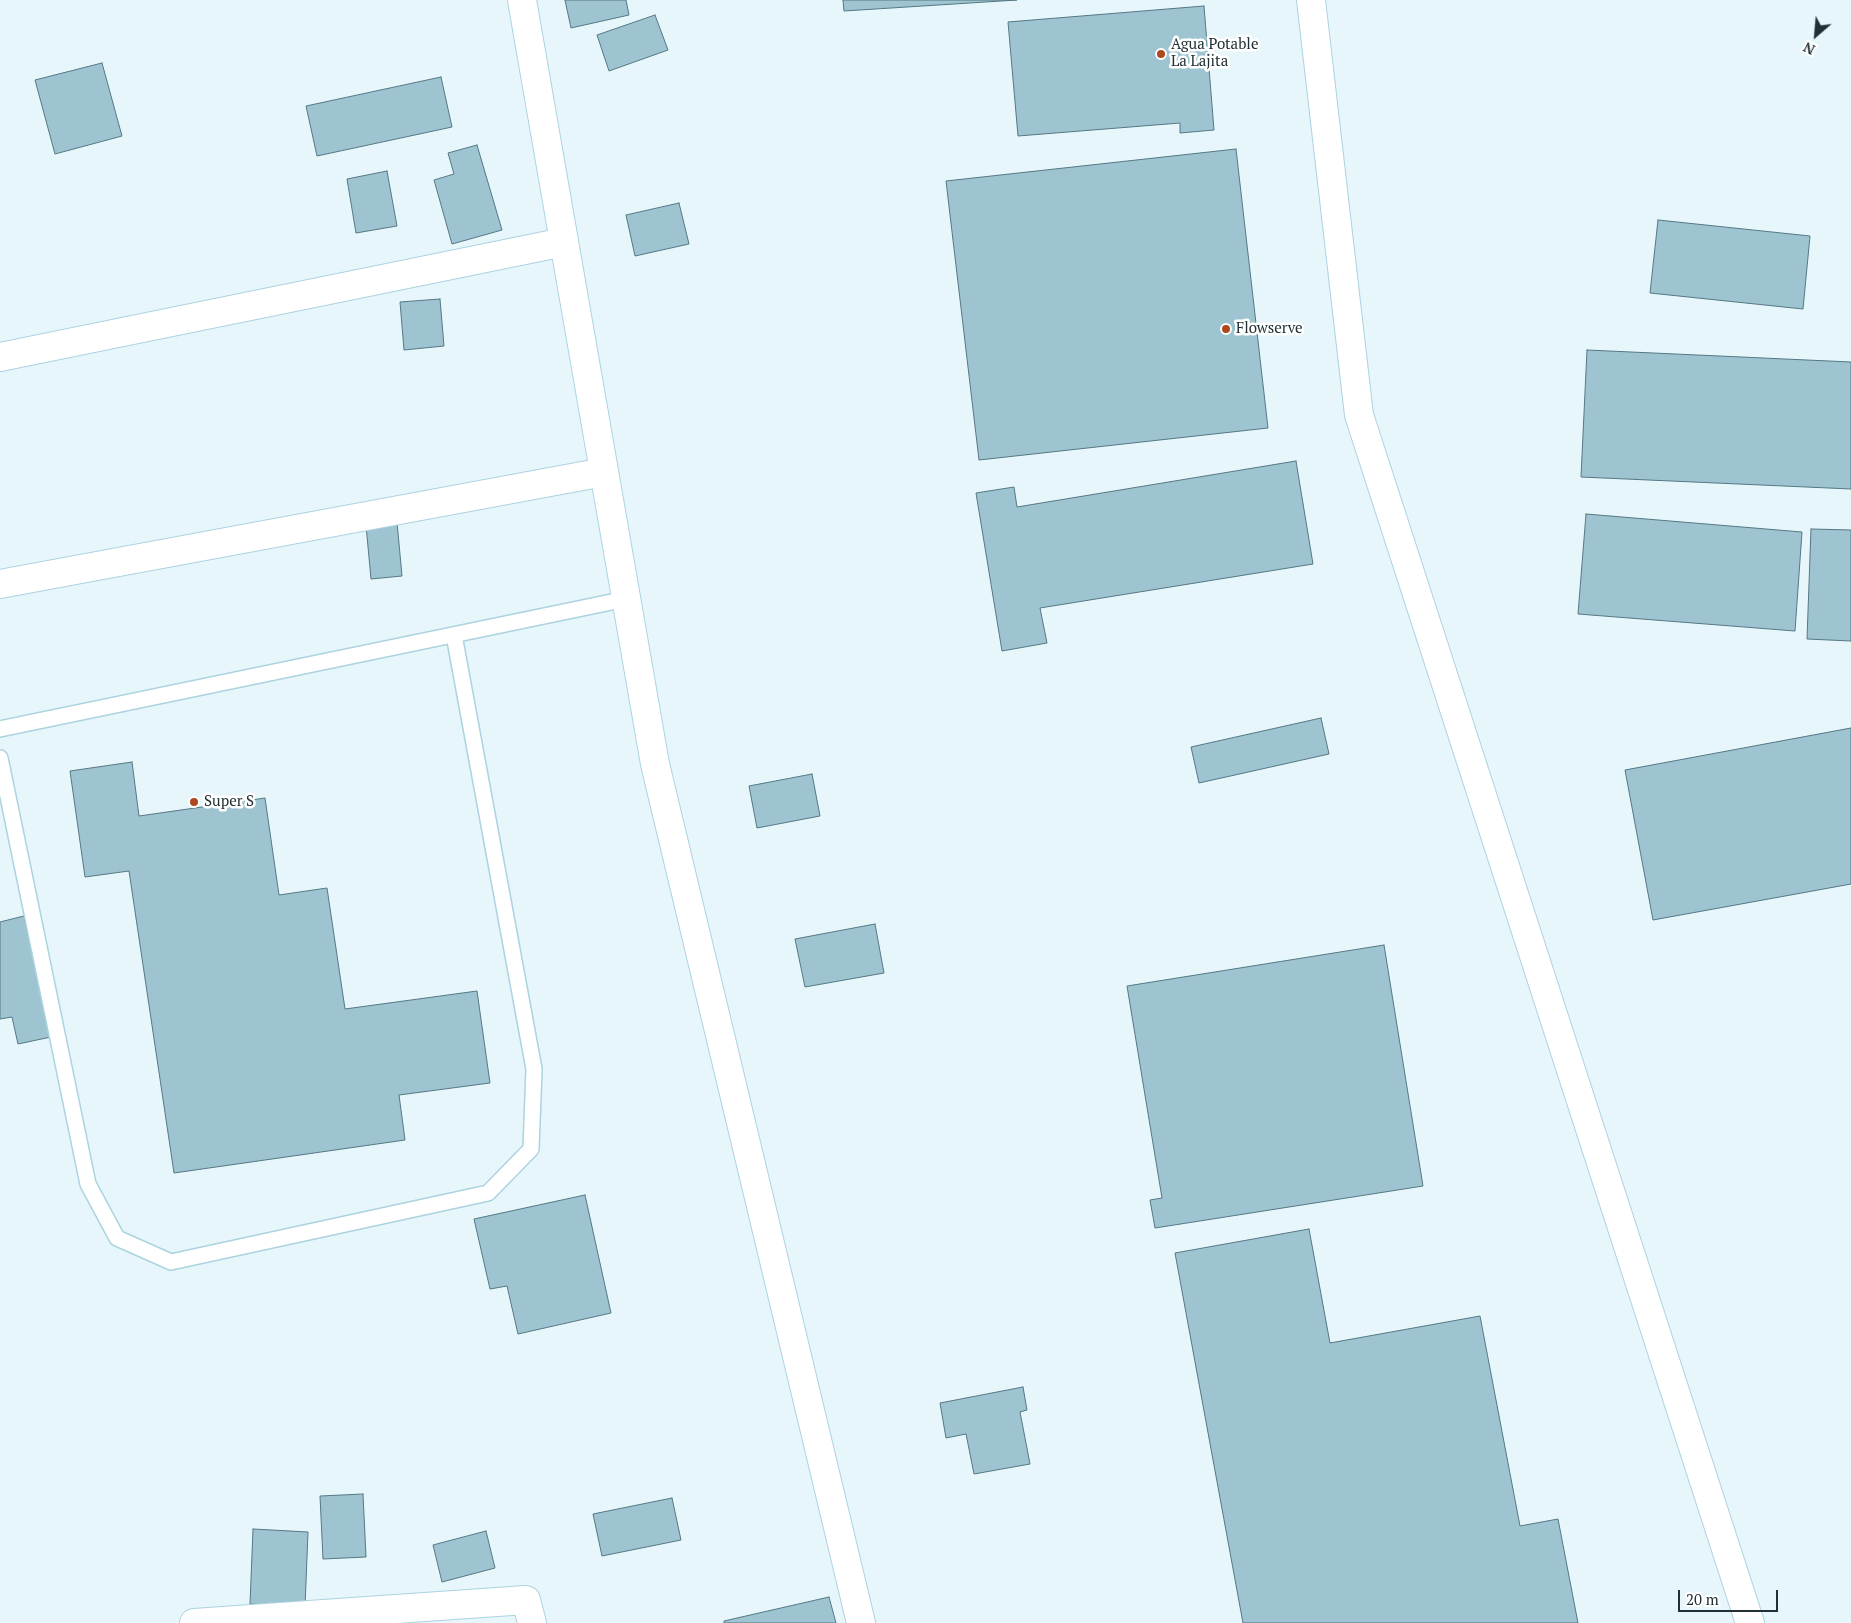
<!DOCTYPE html>
<style>
body{margin:0}
#map{position:relative;width:1851px;height:1623px;overflow:hidden;background:#e6f6fb;font-family:"PT Serif",serif}
canvas{display:block}
.north{position:absolute;left:1791px;top:10px;width:50px;height:50px;-webkit-text-stroke:4px #fff;paint-order:stroke;rotate:207deg;font-size:14px;font-weight:700;line-height:20px;text-align:center;color:#203035}
.north::after{content:'';display:block;margin:auto;width:18px;height:22px;background:#203035;clip-path:polygon(50% 0,100% 100%,50% 72%,0 100%)}
.scale{position:absolute;left:1678px;top:1590px;width:100px;height:22px;box-sizing:border-box;border:2px solid #203035;border-top:0;padding-left:6px;font-size:15px;line-height:18px;white-space:nowrap;color:#203035;-webkit-text-stroke:4px #fff;paint-order:stroke}
</style>
<div id="map">
<canvas width="1851" height="1623"></canvas>
<div class="north">N</div>
<div class="scale">20 m</div>
</div>
<script>
const g = document.querySelector('canvas').getContext('2d');
g.lineJoin = 'round';
function fillPath(path, color) {
  g.fillStyle = color;
  g.fill(path, 'evenodd');
}
function toPath(rows) {
  const path = new Path2D();
  for (const r of rows) {
    path.moveTo(r[0], r[1]);
    for (let i = 2; i < r.length; i += 2) path.lineTo(r[i], r[i + 1]);
  }
  return path;
}
function stroke(path, color, width, dash) {
  g.strokeStyle = color;
  g.lineWidth = width;
  g.lineCap = dash ? 'butt' : 'round';
  g.setLineDash(dash || []);
  g.stroke(path);
}
function write(font, color, halo, rows, align = 'center') {
  g.font = font + ' "PT Serif",serif';
  g.lineWidth = 5;
  g.setLineDash([]);
  g.textBaseline = 'middle';
  g.strokeStyle = halo;
  g.fillStyle = color;
  for (const [text, x, y, turn = 0] of rows) {
    g.save();
    g.translate(x, y);
    g.rotate((+turn || 0) * Math.PI / 180);
    g.textAlign = isNaN(turn) ? turn : align;
    if (halo) g.strokeText(text, 0, 0);
    g.fillText(text, 0, 0);
    g.restore();
  }
}
const building = toPath([
 [565,0,626,0,629,15,571,28,565,0],
 [843,0,1017,0,844,11,843,0],
 [1204,6,1214,130,1180,133,1180,123,1018,136,1008,22,1204,6],
 [655,15,668,50,609,71,597,35,655,15],
 [102,63,122,136,55,154,35,80,102,63],
 [441,77,452,127,317,156,306,106,441,77],
 [477,145,502,230,452,244,434,180,454,174,448,153,477,145],
 [1236,149,1268,428,979,460,946,181,1236,149],
 [387,171,397,226,356,233,347,179,387,171],
 [679,203,689,244,635,256,626,215,679,203],
 [1658,220,1810,236,1803,309,1650,293,1658,220],
 [440,299,444,346,404,350,400,302,440,299],
 [1587,350,1851,362,1851,489,1581,477,1587,350],
 [1296,461,1313,564,1040,608,1047,643,1002,651,976,493,1014,487,1017,507,1296,461],
 [1586,514,1802,532,1795,631,1578,614,1586,514],
 [397,522,402,576,371,579,366,525,397,522],
 [1811,529,1851,530,1851,641,1807,639,1811,529],
 [1321,718,1329,754,1199,783,1191,747,1321,718],
 [1851,728,1851,884,1653,920,1625,770,1851,728],
 [132,762,139,816,265,798,279,895,327,888,345,1009,477,991,490,1083,399,1095,405,1140,174,1173,129,871,85,877,70,771,132,762],
 [812,774,820,816,757,828,749,786,812,774],
 [24,916,51,1037,18,1044,12,1017,0,1019,0,922,24,916],
 [875,924,884,973,805,987,795,939,875,924],
 [1384,945,1423,1186,1155,1228,1150,1200,1162,1198,1127,986,1384,945],
 [585,1195,611,1313,518,1334,507,1286,490,1289,474,1219,585,1195],
 [1309,1229,1330,1343,1480,1316,1520,1526,1558,1519,1578,1623,1243,1623,1175,1253,1309,1229],
 [1023,1387,1027,1410,1020,1412,1030,1464,974,1474,966,1434,946,1438,940,1403,1023,1387],
 [363,1494,366,1557,323,1559,320,1496,363,1494],
 [672,1498,681,1540,602,1556,593,1514,672,1498],
 [253,1529,308,1532,305,1607,250,1604,253,1529],
 [486,1531,495,1568,442,1582,433,1545,486,1531],
 [829,1597,836,1623,724,1623,724,1621,829,1597]
]);
fillPath(building, '#9ec4d1');
stroke(building, '#547884', 1);
const service = toPath([
 [0,729,626,599],
 [0,758,88,1184,117,1238,171,1262,488,1193,531,1149,534,1069,454,635]
]);
const minor = toPath([
 [522,0,655,764,861,1623],
 [1311,0,1359,415,1750,1623],
 [0,357,564,242],
 [0,584,604,472],
 [194,1623,526,1600,532,1623]
]);
stroke(service, '#acd3e0', 18);
stroke(minor, '#acd3e0', 30);
stroke(service, '#fff', 15);
stroke(minor, '#fff', 28);
for (const [x, y, r, color] of [
 [1161,54,5,"#ae481e"],
 [1226,329,5,"#ae481e"],
 [194,802,5,"#ae481e"]
]) {
  const dot = new Path2D();
  dot.arc(x, y, r, 0, 2 * Math.PI);
  g.fillStyle = color;
  g.fill(dot);
  stroke(dot, '#fff', 2);
}
write('15px', '#203035', '#fff', [
 ["Agua Potable",1171,45],
 ["La Lajita",1171,62],
 ["Flowserve",1236,329],
 ["Super S",204,802]
], 'left');
</script>
